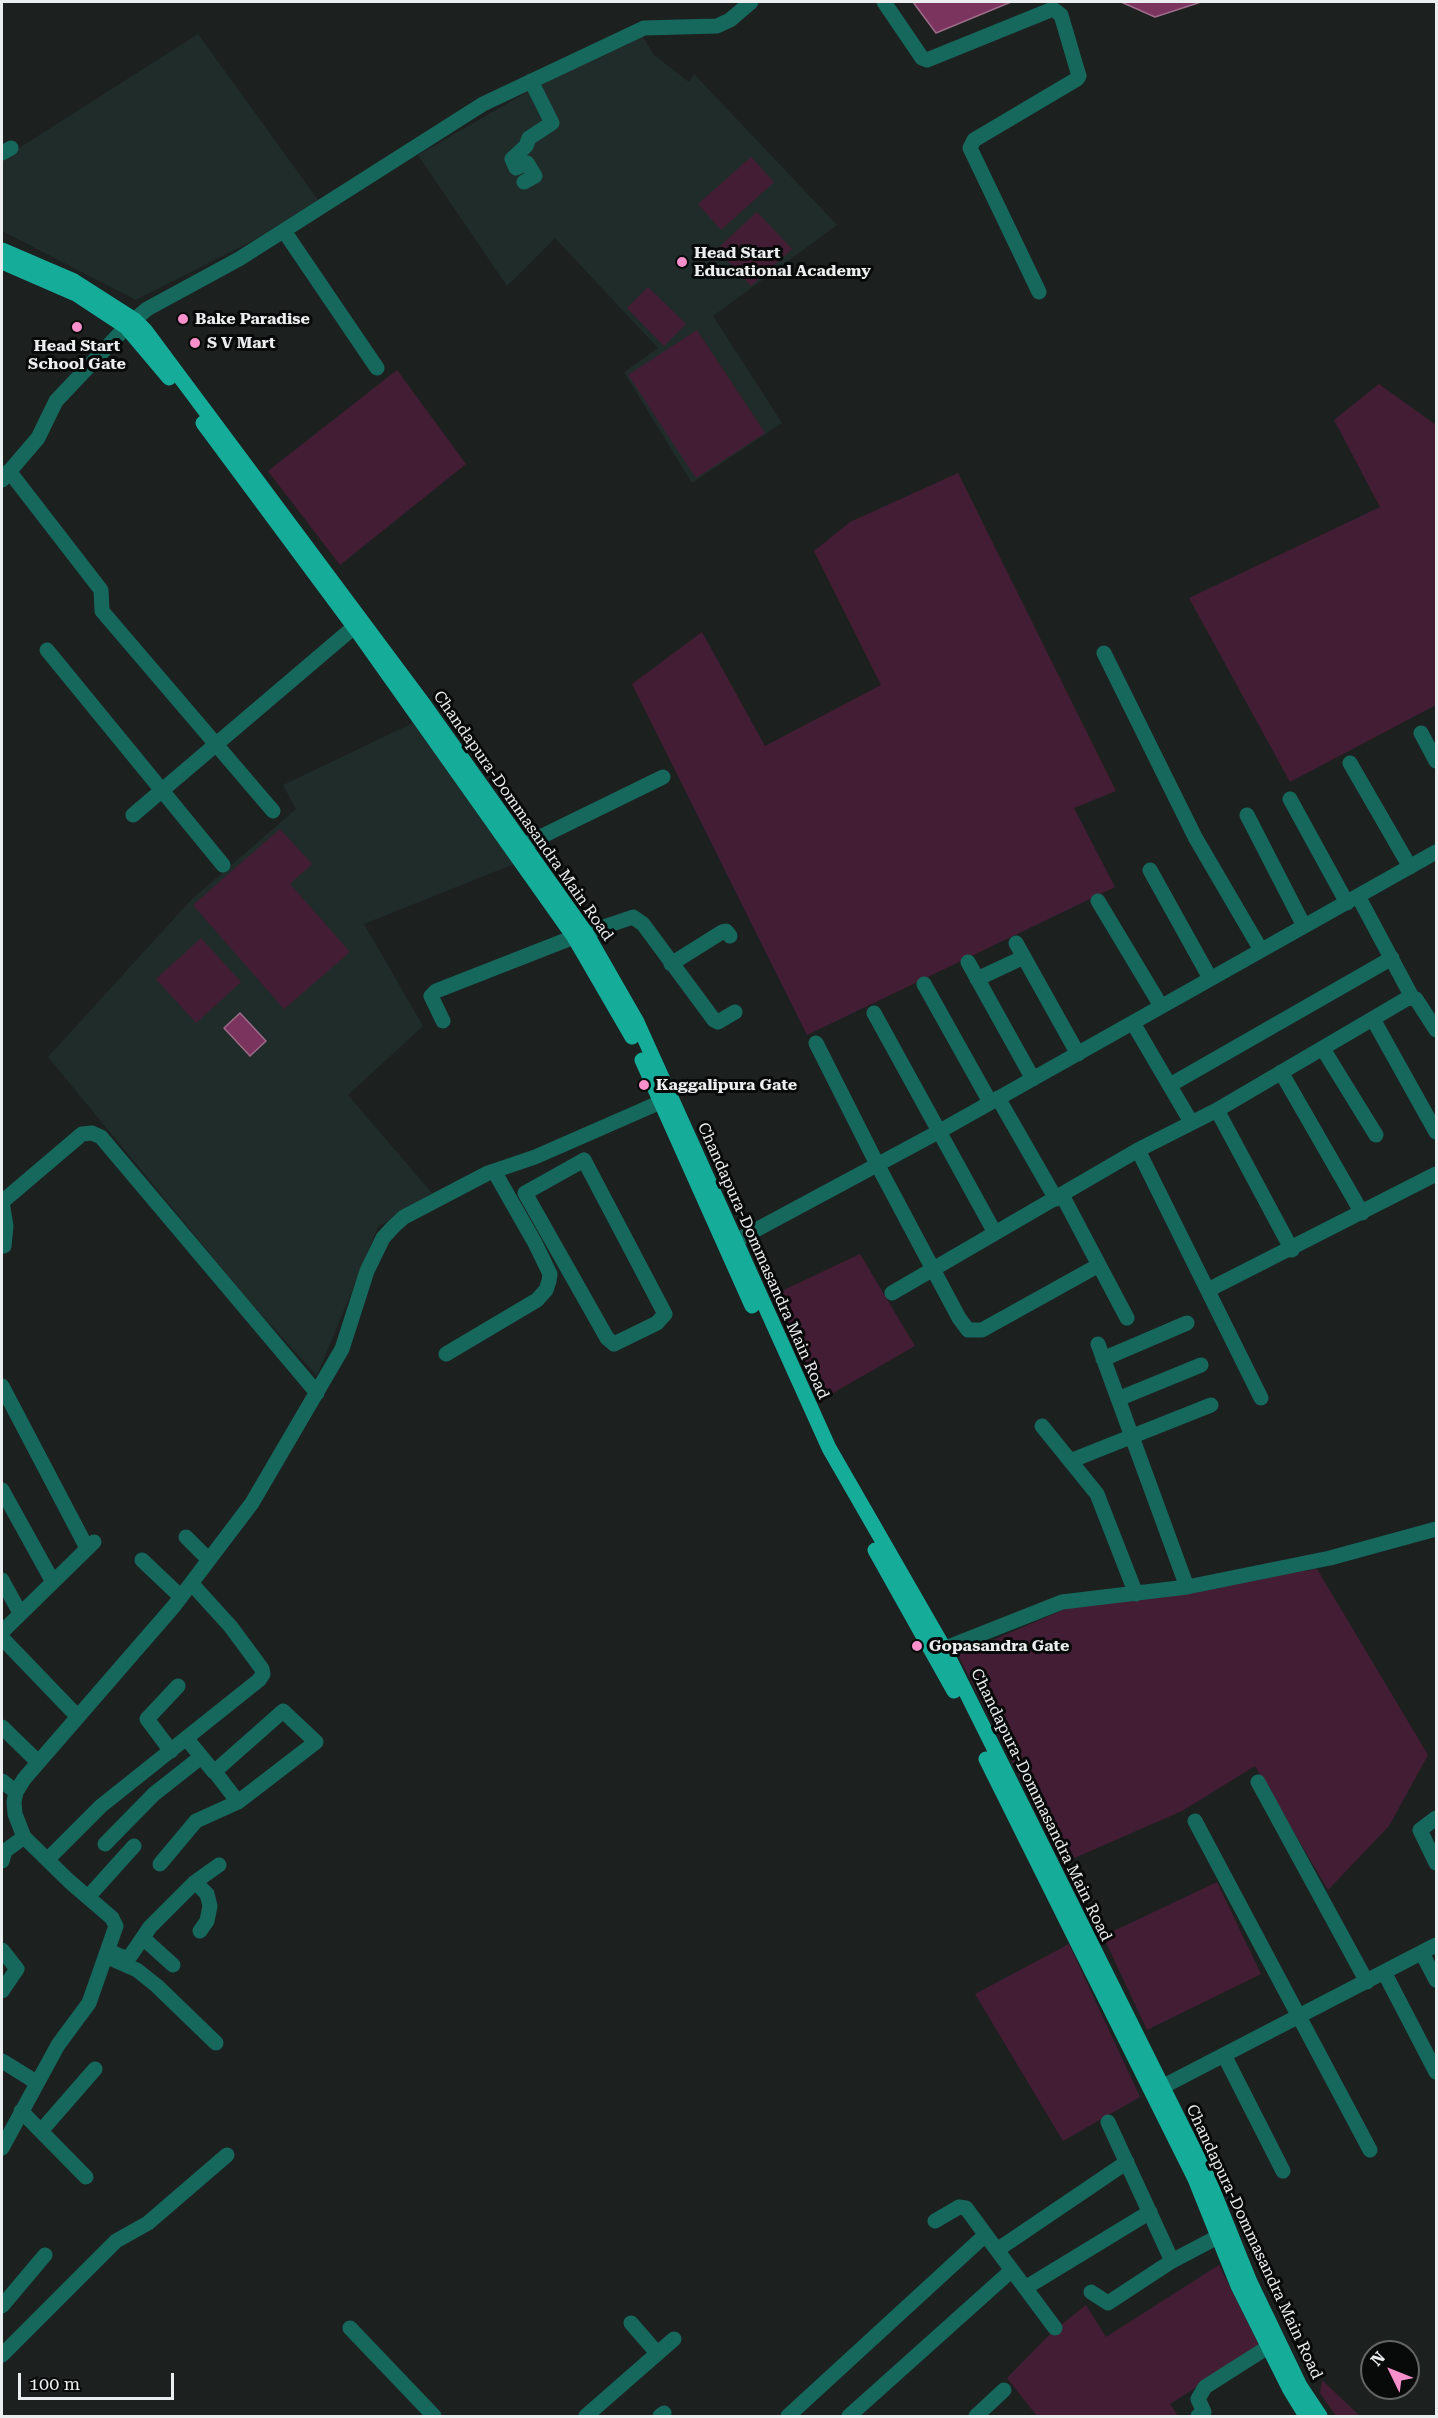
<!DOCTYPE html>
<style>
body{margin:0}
#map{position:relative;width:1438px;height:2418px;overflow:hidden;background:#1c2120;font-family:"Roboto Serif",serif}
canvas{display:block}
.frame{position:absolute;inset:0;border:3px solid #ebeeee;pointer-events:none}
.north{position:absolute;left:1360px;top:2340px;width:60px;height:60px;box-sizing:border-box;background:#080a0a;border:2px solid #636565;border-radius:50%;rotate:313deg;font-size:16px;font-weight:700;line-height:24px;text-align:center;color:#ebeeee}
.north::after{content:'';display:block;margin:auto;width:21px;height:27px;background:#f890cb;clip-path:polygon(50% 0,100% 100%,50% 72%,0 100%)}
.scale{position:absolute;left:18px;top:2373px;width:156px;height:27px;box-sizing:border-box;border:3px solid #ebeeee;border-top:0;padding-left:8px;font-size:18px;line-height:21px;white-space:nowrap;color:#ebeeee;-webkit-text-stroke:4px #080a0a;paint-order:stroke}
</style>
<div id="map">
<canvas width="1438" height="2418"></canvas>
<div class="frame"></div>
<div class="north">N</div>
<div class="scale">100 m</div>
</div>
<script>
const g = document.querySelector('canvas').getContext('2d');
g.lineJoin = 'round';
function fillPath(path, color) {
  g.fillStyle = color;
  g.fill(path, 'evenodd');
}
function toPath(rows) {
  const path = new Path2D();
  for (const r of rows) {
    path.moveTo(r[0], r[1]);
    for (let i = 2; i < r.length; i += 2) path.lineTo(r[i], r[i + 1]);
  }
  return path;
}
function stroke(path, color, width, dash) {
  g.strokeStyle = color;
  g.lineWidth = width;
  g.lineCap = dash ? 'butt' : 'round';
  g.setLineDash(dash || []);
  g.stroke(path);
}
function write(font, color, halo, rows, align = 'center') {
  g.font = font + ' "Roboto Serif",serif';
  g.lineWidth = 6;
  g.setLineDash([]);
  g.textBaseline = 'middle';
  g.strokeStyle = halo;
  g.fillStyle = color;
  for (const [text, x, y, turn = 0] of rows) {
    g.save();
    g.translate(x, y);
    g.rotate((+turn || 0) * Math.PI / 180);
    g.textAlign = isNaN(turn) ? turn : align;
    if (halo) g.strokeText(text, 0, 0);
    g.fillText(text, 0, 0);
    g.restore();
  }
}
fillPath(toPath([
 [198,34,318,200,256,239,136,300,2,231,2,159],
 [641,34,654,55,689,82,694,74,837,225,713,316,782,423,692,483,624,372,658,348,555,238,507,286,418,155,560,73],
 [413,723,514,864,364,924,423,1026,348,1095,432,1193,378,1227,317,1376,249,1301,48,1057,191,900,296,809,283,785]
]), '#202c2a');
fillPath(toPath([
 [751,157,774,182,721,230,698,204],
 [757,212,792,249,751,286,717,249],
 [648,287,686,324,664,346,627,308],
 [697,330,765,433,696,478,628,375],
 [397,370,466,464,340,565,268,471],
 [1379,384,1436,425,1436,705,1290,782,1189,598,1380,507,1334,420],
 [958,473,1116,791,1074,808,1115,887,807,1035,632,684,702,632,765,746,881,685,814,551,850,522],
 [280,829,312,864,290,884,350,952,284,1009,193,905],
 [201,938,241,982,196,1023,156,979],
 [860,1254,915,1346,819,1401,771,1296],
 [1317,1569,1428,1755,1389,1826,1328,1890,1255,1766,1182,1811,1063,1863,958,1655,1070,1607],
 [1217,1882,1261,1974,1147,2030,1103,1936],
 [1069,1944,1140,2097,1063,2141,975,1994],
 [1219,2265,1260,2347,1170,2404,1178,2416,1037,2416,1007,2378,1051,2333,1086,2305,1106,2337],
 [1322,2380,1360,2416,1336,2416,1320,2393]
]), '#431d33');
const water = toPath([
 [913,2,1011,2,936,33,913,2],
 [1121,2,1201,2,1155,17,1121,2],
 [240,1013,266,1041,250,1056,224,1028,240,1013]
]);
fillPath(water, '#7b345e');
stroke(water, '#9d6c89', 1.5);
stroke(toPath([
 [884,2,922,58,927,60,1053,9,1061,15,1079,76,1077,79,974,140,970,148,1039,292],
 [2,153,11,148],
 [524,182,535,176,527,163,516,168,512,159,526,146,529,138,552,123,531,81],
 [284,231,377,368],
 [9,471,101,590,102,611,273,811],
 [2,480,38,438,56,401,126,327,147,309,239,259,483,104,644,28,717,26,730,20,751,2],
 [47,650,223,865],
 [1104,653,1195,837,1261,950],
 [1421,733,1436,761],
 [1350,763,1410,867],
 [1290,799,1347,903],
 [133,815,354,627],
 [1247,815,1304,926],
 [524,845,663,777],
 [1150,870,1210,978],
 [1358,896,1412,997],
 [1098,901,1161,1006],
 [1016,943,1078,1054],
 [968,962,1033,1079],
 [671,964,722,932,726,931,730,936],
 [977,979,1024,957],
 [924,984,990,1102],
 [874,1013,995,1233],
 [443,1021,431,996,436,991,574,937,633,917,643,924,714,1020,718,1022,735,1012],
 [1374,1021,1436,1132],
 [1133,1023,1191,1122],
 [816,1043,877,1164,959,1318,968,1330,982,1330,1099,1265],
 [1323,1049,1376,1135],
 [1281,1072,1362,1213],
 [1170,1085,1392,958],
 [998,1098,1056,1199],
 [1217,1110,1292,1250],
 [1138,1150,1261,1398],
 [584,1160,665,1314,657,1323,614,1344,607,1338,525,1193,584,1160],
 [1062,1195,1127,1318],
 [4,1246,6,1226,2,1202,82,1134,92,1133,101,1137,317,1393],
 [726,1246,940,1131,1436,852],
 [1208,1290,1436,1174],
 [892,1293,1138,1150,1217,1110,1408,998,1416,999,1436,1030],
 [1098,1344,1187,1587],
 [446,1354,537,1300,546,1290,549,1281,550,1274,535,1243,494,1171],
 [1103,1359,1187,1323],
 [2,1386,87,1548],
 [1118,1399,1201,1365],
 [1042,1426,1097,1494,1136,1594],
 [1070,1461,1211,1405],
 [2,1490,53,1582],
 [186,1537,209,1560],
 [142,1560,181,1597],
 [2,1580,20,1613],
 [2,1632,94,1542],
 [2,1638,78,1717],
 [933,1653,1062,1602,1187,1587,1330,1558,1436,1529],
 [2,1727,38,1762],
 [171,1751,147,1719,178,1686],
 [215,1772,238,1802],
 [2,1781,16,1792],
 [1258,1782,1367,1982],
 [1436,1818,1420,1830,1436,1863],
 [1195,1821,1370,2150],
 [105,1844,154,1794,201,1757],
 [48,1859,101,1806,259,1680,263,1674,262,1669,231,1627,192,1584],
 [2,1861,5,1851,24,1837],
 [160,1864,196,1821,238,1802,316,1742,283,1711,214,1772,186,1738],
 [195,1882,207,1894,210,1906,207,1921,200,1931],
 [88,1897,134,1846],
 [143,1938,173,1965],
 [2,1950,17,1969,2,1991],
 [109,1951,125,1958,131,1955,150,1927,195,1882,219,1865],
 [1422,1953,1436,1980],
 [112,1959,137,1970,157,1986,216,2043],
 [1384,1972,1436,2072],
 [1224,2055,1283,2171],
 [2,2061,36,2082],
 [1162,2087,1436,1945],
 [21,2111,86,2177],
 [1108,2122,1172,2261],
 [41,2131,95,2069],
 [2,2148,58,2045,89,2003,116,1926,112,1918,69,1881,24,1837,15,1814,14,1802,16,1792,24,1779,174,1606,252,1503,342,1349,367,1271,383,1238,393,1227,404,1217,488,1173,535,1157,670,1098],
 [935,2221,959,2207,966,2208,988,2238],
 [997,2250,1127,2162],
 [1025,2288,1150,2212],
 [1091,2292,1108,2303,1172,2261,1229,2231],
 [2,2306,45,2255],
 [631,2323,657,2353],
 [350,2328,434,2416],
 [2,2355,116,2241,148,2223,227,2155],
 [586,2416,674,2339],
 [660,2416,664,2413],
 [788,2416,982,2238,988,2238,1055,2328],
 [849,2416,1012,2270],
 [976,2416,1004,2390],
 [1198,2416,1204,2412,1198,2399,1205,2387,1268,2347]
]), '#16685d', 15);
stroke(toPath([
 [2,250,74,281,135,320,145,330,425,706,586,933,637,1022,829,1448,944,1648,1208,2178,1250,2282,1300,2386,1320,2416],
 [2,262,76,294,126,327,169,378],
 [203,423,358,632,574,937,632,1037],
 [642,1060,752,1306],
 [875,1550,954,1691],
 [986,1759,1195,2179,1238,2286,1289,2388,1306,2416]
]), '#15ac9a', 15);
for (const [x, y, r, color] of [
 [682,262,6,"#f890cb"],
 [183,319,6,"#f890cb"],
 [77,327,6,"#f890cb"],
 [195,343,6,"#f890cb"],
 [644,1085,6,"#f890cb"],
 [917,1646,6,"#f890cb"]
]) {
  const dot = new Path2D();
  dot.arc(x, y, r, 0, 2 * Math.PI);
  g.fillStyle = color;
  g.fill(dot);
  stroke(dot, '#080a0a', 2);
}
write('bold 16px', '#ebeeee', '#080a0a', [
 ["Head Start",694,253],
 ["Educational Academy",694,271],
 ["Bake Paradise",195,319],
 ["S V Mart",207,343],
 ["Head Start",77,346,"center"],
 ["School Gate",77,364,"center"],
 ["Kaggalipura Gate",656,1085],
 ["Gopasandra Gate",929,1646]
], 'left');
write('16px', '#ebeeee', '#080a0a', [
 ["Chandapura-Dommasandra Main Road",523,816,55],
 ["Chandapura-Dommasandra Main Road",763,1261,66],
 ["Chandapura-Dommasandra Main Road",1041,1805,64],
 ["Chandapura-Dommasandra Main Road",1254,2242,65]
]);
</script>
